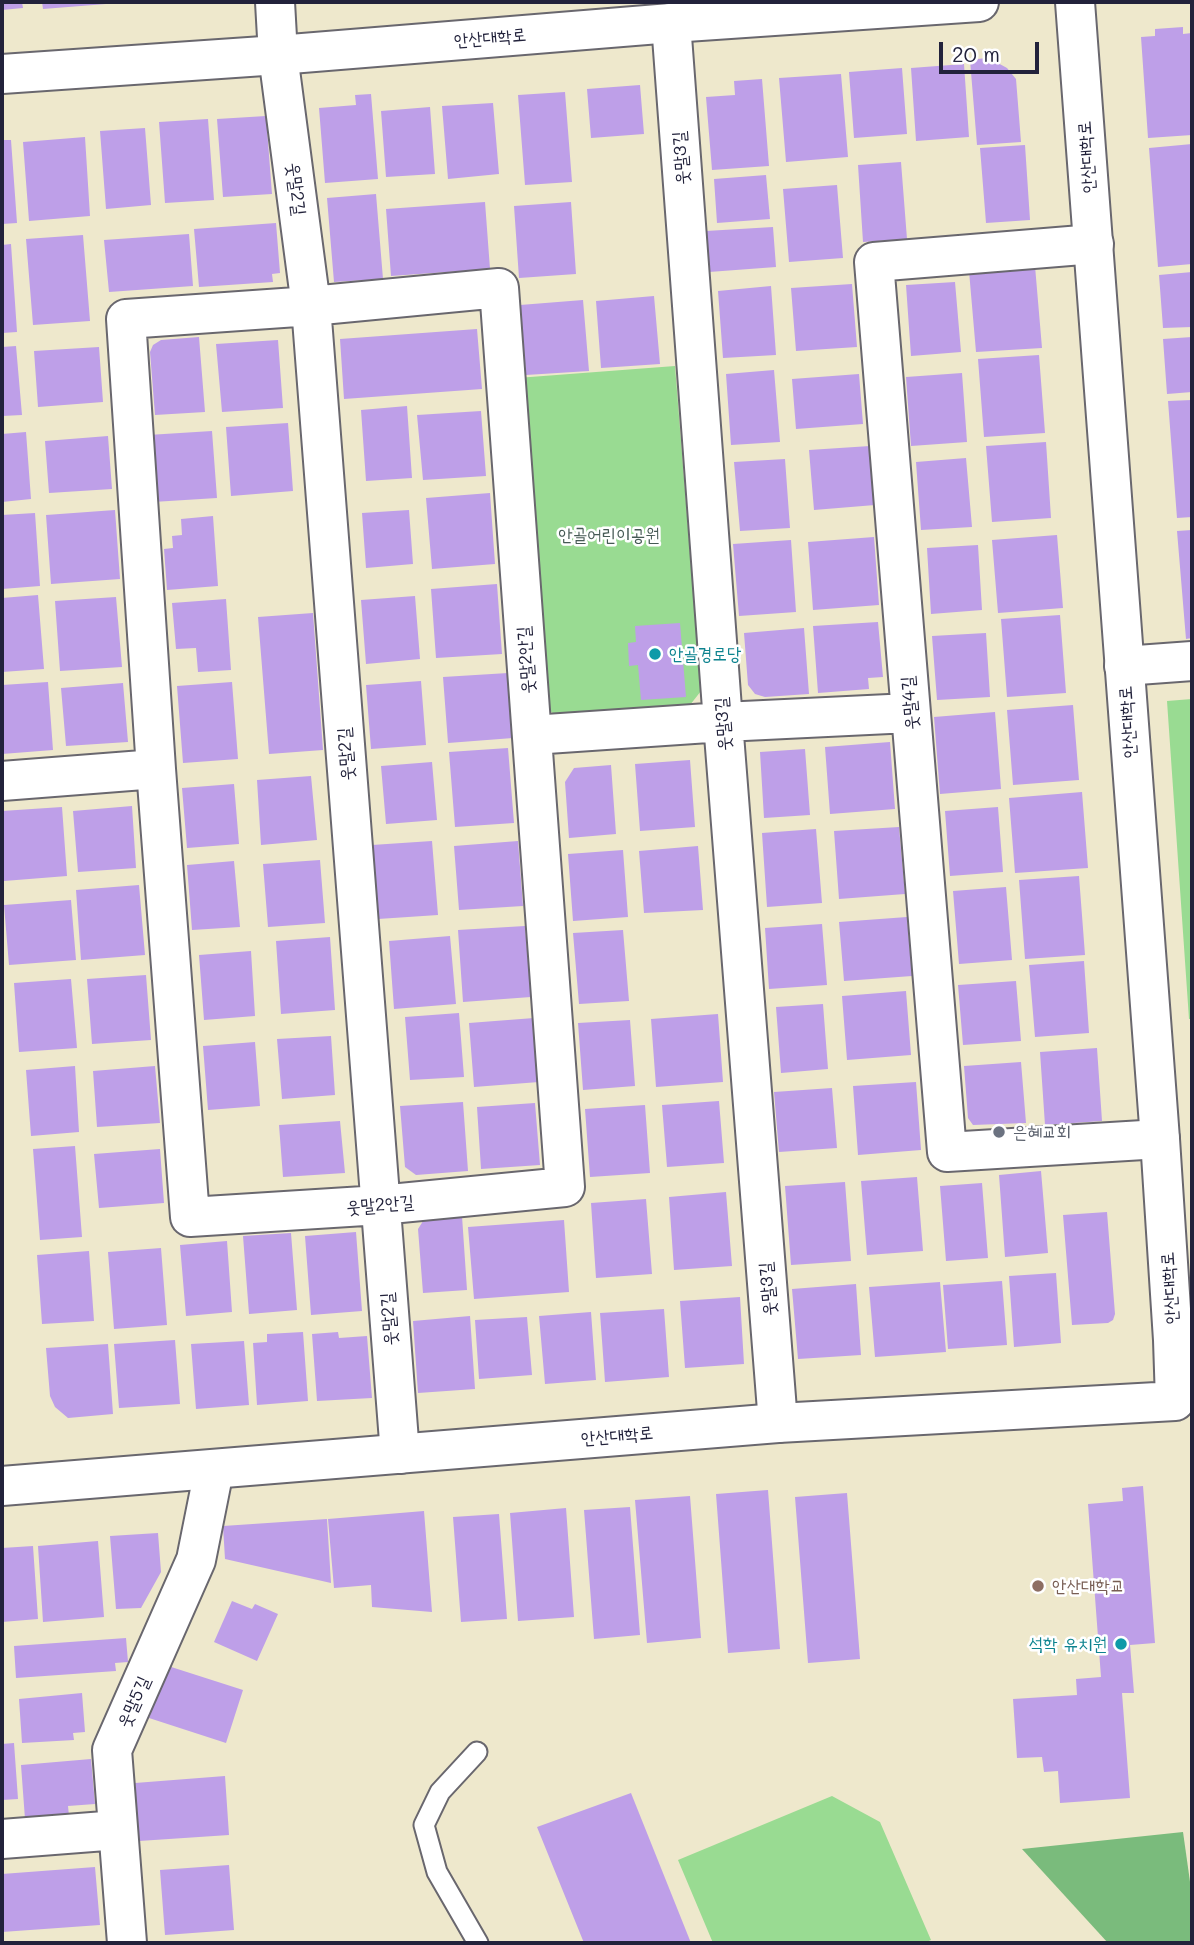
<!DOCTYPE html>
<meta charset="utf-8">
<style>
body{margin:0}
#map{position:relative;width:1194px;height:1945px;overflow:hidden;background:#eee8cc;font-family:Mali,sans-serif}
canvas{display:block}
.frame{position:absolute;inset:0;border:4px solid #22223b;pointer-events:none}
.scale{position:absolute;left:939px;top:42px;width:100px;height:32px;box-sizing:border-box;border:4px solid #22223b;border-top:0;padding-left:9px;font-size:21px;line-height:24px;white-space:nowrap;color:#22223b;-webkit-text-stroke:5px #fff;paint-order:stroke}
</style>
<div id="map">
<canvas width="1194" height="1945"></canvas>
<div class="frame"></div>
<div class="scale">20 m</div>
</div>
<script>
const g = document.querySelector('canvas').getContext('2d');
g.lineJoin = 'round';
function fillPath(path, color) {
  g.fillStyle = color;
  g.fill(path, 'evenodd');
}
function toPath(rows) {
  const path = new Path2D();
  for (const r of rows) {
    path.moveTo(r[0], r[1]);
    for (let i = 2; i < r.length; i += 2) path.lineTo(r[i], r[i + 1]);
  }
  return path;
}
function stroke(path, color, width, dash) {
  g.strokeStyle = color;
  g.lineWidth = width;
  g.lineCap = dash ? 'butt' : 'round';
  g.setLineDash(dash || []);
  g.stroke(path);
}
function write(font, color, halo, rows, align = 'center') {
  g.font = font + ' Mali,"Poor Story",sans-serif';
  g.lineWidth = 5;
  g.setLineDash([]);
  g.textBaseline = 'middle';
  g.strokeStyle = halo;
  g.fillStyle = color;
  for (const [text, x, y, turn = 0] of rows) {
    g.save();
    g.translate(x, y);
    g.rotate((+turn || 0) * Math.PI / 180);
    g.textAlign = isNaN(turn) ? turn : align;
    if (halo) g.strokeText(text, 0, 0);
    g.fillText(text, 0, 0);
    g.restore();
  }
}
fillPath(toPath([
 [675,366,701,691,690,705,555,715,542,704,517,378],
 [1192,699,1192,1019,1189,1019,1167,701],
 [832,1796,880,1822,931,1940,924,1943,713,1943,678,1860]
]), '#99db92');
fillPath(toPath([
 [1183,1832,1192,1896,1192,1943,1108,1943,1022,1849]
]), '#7abb7c');
fillPath(toPath([
 [2,2,22,2,23,8,2,10],
 [42,2,106,2,106,4,43,9],
 [1183,27,1183,34,1192,33,1192,135,1148,138,1141,37,1155,36,1155,29],
 [986,58,996,62,1007,68,1016,79,1021,142,977,145,970,60],
 [964,64,969,137,916,141,911,68],
 [902,68,907,134,854,138,849,72],
 [841,74,848,157,786,162,779,78],
 [762,79,769,166,712,170,706,97,735,95,734,81],
 [640,85,644,134,591,138,587,89],
 [565,92,572,182,525,185,518,95],
 [371,94,378,179,325,183,319,108,356,105,355,95],
 [493,103,499,174,448,179,442,106],
 [430,107,435,174,386,177,381,111],
 [266,116,272,194,223,197,217,119],
 [208,119,214,200,165,203,159,122],
 [145,128,151,205,106,209,100,131],
 [85,137,90,216,29,221,23,142],
 [2,140,11,140,17,223,2,224],
 [1192,144,1192,264,1158,267,1149,148],
 [1025,145,1030,220,986,223,980,148],
 [901,162,907,239,863,242,858,165],
 [766,175,770,219,717,223,714,179],
 [837,185,843,258,789,262,783,189],
 [376,194,383,279,334,282,327,198],
 [485,202,490,269,391,276,386,209],
 [571,202,576,274,519,278,514,206],
 [276,223,280,273,272,274,273,282,199,287,194,229],
 [773,227,776,267,709,272,706,231],
 [189,234,193,286,109,292,104,240],
 [83,235,90,321,33,325,26,239],
 [11,244,17,332,2,333,2,245],
 [1035,266,1042,348,976,352,969,271],
 [1192,272,1192,327,1163,328,1159,275],
 [955,282,961,352,911,356,906,285],
 [852,284,857,347,796,351,791,288],
 [771,286,776,355,723,358,718,291],
 [654,296,660,364,601,368,596,301],
 [583,300,589,371,526,375,520,305],
 [477,329,482,389,344,399,340,339],
 [199,337,205,412,155,415,150,352,153,345,161,340],
 [1192,337,1192,392,1167,394,1163,339],
 [278,340,283,408,222,412,216,344],
 [16,346,22,415,2,416,2,347],
 [99,347,103,402,38,407,34,351],
 [1039,355,1045,433,984,437,978,359],
 [774,370,780,442,731,445,726,374],
 [962,373,967,442,911,446,906,377],
 [859,374,863,424,796,429,792,379],
 [1192,400,1192,517,1177,518,1168,401],
 [407,406,412,478,366,481,361,410],
 [481,411,486,476,423,480,417,415],
 [288,423,293,491,231,496,226,427],
 [212,431,217,498,153,502,148,435],
 [26,432,31,499,2,502,2,434],
 [108,436,112,489,49,493,45,441],
 [1046,442,1051,518,992,522,986,446],
 [870,446,875,505,814,510,809,450],
 [966,458,972,527,921,530,916,462],
 [785,459,790,528,740,531,734,462],
 [490,493,495,564,432,569,426,498],
 [115,510,120,579,51,584,46,515],
 [409,510,413,564,366,568,362,513],
 [35,513,40,586,2,589,2,515],
 [213,516,218,586,167,590,164,549,173,548,172,536,182,535,181,519],
 [1192,530,1192,638,1186,639,1177,531],
 [1057,535,1063,608,998,613,992,540],
 [874,537,879,605,813,610,808,542],
 [791,540,796,612,739,616,733,544],
 [978,545,982,610,931,614,927,548],
 [497,584,502,654,436,658,431,589],
 [38,595,44,669,2,672,2,598],
 [415,596,420,659,366,664,361,600],
 [116,597,122,667,60,671,55,601],
 [226,599,231,670,198,672,196,648,176,649,172,603],
 [313,613,323,750,269,754,258,617],
 [1060,615,1066,693,1007,697,1001,619],
 [878,622,883,677,868,678,869,689,818,693,813,626],
 [680,623,686,697,641,700,638,665,629,666,628,643,636,642,635,626],
 [804,628,809,694,765,697,755,694,748,685,744,633],
 [986,633,990,697,937,700,932,636],
 [508,673,513,738,448,743,443,677],
 [421,681,426,745,371,749,366,685],
 [48,682,53,750,2,754,2,685],
 [232,682,238,759,183,763,177,686],
 [123,683,128,742,66,746,61,688],
 [1073,705,1079,780,1013,785,1007,710],
 [995,712,1001,789,940,794,934,717],
 [890,742,895,809,830,814,825,747],
 [508,748,514,823,455,827,449,752],
 [805,749,810,815,764,818,760,752],
 [690,760,695,827,640,831,635,764],
 [432,762,437,820,386,824,381,766],
 [611,765,616,834,569,838,565,782,574,768],
 [311,776,317,840,261,845,257,780],
 [234,784,239,844,187,848,182,788],
 [1082,792,1088,868,1015,873,1009,798],
 [132,806,136,868,78,872,73,811],
 [62,807,67,876,4,881,2,811],
 [998,807,1003,872,950,876,945,811],
 [899,827,905,894,839,899,834,831],
 [816,829,822,903,767,907,762,833],
 [432,841,438,915,378,919,372,845],
 [518,841,523,906,459,910,454,846],
 [698,846,703,910,644,913,639,851],
 [623,850,628,917,573,921,568,854],
 [320,860,325,923,268,927,263,864],
 [234,861,240,927,192,930,187,865],
 [1079,876,1085,955,1025,959,1019,880],
 [139,885,145,955,81,960,76,890],
 [1006,887,1012,960,959,964,953,891],
 [71,900,76,960,9,965,4,905],
 [907,917,912,976,844,981,839,922],
 [822,924,827,985,769,989,765,928],
 [525,926,531,997,463,1002,458,930],
 [623,930,629,1001,579,1004,573,933],
 [450,936,456,1004,394,1009,389,941],
 [330,937,335,1010,281,1014,276,941],
 [251,951,255,1016,204,1020,199,955],
 [1084,961,1089,1033,1035,1037,1029,965],
 [146,975,151,1040,92,1044,87,979],
 [71,979,77,1048,19,1052,14,983],
 [1016,981,1021,1041,963,1045,958,985],
 [906,991,911,1055,847,1060,842,996],
 [823,1004,828,1069,781,1073,776,1007],
 [459,1013,464,1077,410,1080,405,1017],
 [718,1014,723,1082,656,1087,651,1019],
 [534,1018,539,1082,474,1087,469,1023],
 [630,1020,635,1086,583,1090,578,1023],
 [331,1036,335,1095,282,1099,277,1039],
 [255,1042,260,1106,208,1110,203,1046],
 [1097,1048,1102,1121,1045,1125,1040,1052],
 [1021,1062,1026,1123,973,1125,968,1118,964,1066],
 [75,1066,79,1132,31,1136,26,1070],
 [155,1066,160,1123,97,1127,93,1071],
 [916,1082,921,1150,858,1155,853,1086],
 [832,1088,837,1148,779,1152,774,1092],
 [719,1101,724,1163,667,1167,662,1105],
 [463,1102,468,1171,416,1175,405,1167,400,1106],
 [535,1103,540,1165,481,1169,477,1107],
 [645,1105,650,1173,590,1177,585,1109],
 [340,1121,345,1173,283,1177,279,1125],
 [75,1146,82,1237,40,1240,33,1149],
 [160,1149,164,1203,99,1208,94,1154],
 [1041,1171,1048,1253,1005,1257,999,1175],
 [917,1177,923,1251,867,1255,861,1181],
 [845,1182,851,1261,791,1265,785,1186],
 [982,1183,988,1258,946,1261,940,1186],
 [726,1192,732,1266,674,1270,669,1197],
 [646,1199,652,1274,596,1278,591,1203],
 [1107,1212,1115,1314,1113,1320,1108,1323,1072,1325,1063,1215],
 [462,1216,467,1290,423,1293,418,1229,425,1218],
 [564,1220,569,1292,474,1299,468,1227],
 [356,1232,362,1311,311,1315,305,1236],
 [291,1233,297,1310,249,1314,243,1236],
 [227,1241,232,1312,186,1316,180,1245],
 [161,1248,167,1325,114,1329,108,1252],
 [89,1251,94,1321,42,1324,37,1255],
 [1056,1273,1061,1343,1014,1347,1009,1276],
 [1002,1281,1007,1345,948,1349,943,1285],
 [940,1282,946,1352,875,1357,869,1287],
 [856,1284,861,1355,798,1359,792,1289],
 [740,1297,744,1364,685,1368,680,1301],
 [664,1309,669,1377,605,1382,600,1313],
 [591,1312,596,1380,545,1384,539,1316],
 [470,1316,475,1389,418,1393,413,1321],
 [527,1317,532,1375,479,1379,475,1320],
 [303,1332,308,1401,257,1405,253,1343,267,1342,267,1334],
 [338,1332,339,1338,367,1336,372,1398,317,1401,312,1334],
 [175,1340,180,1404,119,1408,114,1344],
 [244,1341,249,1405,196,1409,191,1344],
 [108,1344,113,1414,68,1418,55,1407,50,1396,46,1348],
 [1143,1486,1155,1643,1130,1645,1134,1693,1122,1693,1130,1798,1060,1803,1058,1771,1044,1772,1042,1757,1017,1758,1013,1699,1077,1695,1076,1679,1101,1677,1088,1504,1123,1501,1122,1488],
 [768,1490,780,1649,728,1653,716,1494],
 [847,1493,860,1659,808,1663,795,1497],
 [690,1496,701,1638,647,1643,635,1500],
 [630,1507,640,1635,594,1639,584,1510],
 [566,1508,574,1617,518,1621,510,1513],
 [424,1511,432,1612,372,1607,371,1585,334,1588,328,1519],
 [499,1514,507,1619,461,1622,453,1517],
 [327,1519,331,1583,225,1559,223,1526],
 [158,1533,161,1572,141,1608,116,1609,110,1536],
 [98,1541,104,1617,43,1622,38,1546],
 [33,1546,38,1619,2,1622,2,1548],
 [232,1601,252,1609,255,1604,278,1614,257,1661,214,1642],
 [126,1638,128,1662,115,1663,116,1671,16,1678,14,1646],
 [165,1665,243,1690,226,1743,149,1718],
 [82,1693,85,1732,73,1733,74,1740,22,1743,19,1699],
 [14,1743,18,1799,2,1800,2,1744],
 [91,1759,95,1804,68,1806,69,1816,25,1819,21,1765],
 [225,1776,229,1835,139,1841,135,1783],
 [631,1793,691,1943,584,1943,537,1827],
 [229,1865,234,1930,165,1935,160,1870],
 [95,1867,100,1925,2,1932,2,1874]
]), '#be9fe8');
const service = toPath([
 [477,1752,440,1792,424,1825,437,1872,478,1943]
]);
const minor = toPath([
 [275,2,278,55,311,306,400,1454],
 [671,23,723,722,778,1423],
 [1094,244,874,262,947,1152,1160,1139],
 [499,288,565,1187,380,1205,190,1217,156,769,126,319,311,306,499,288],
 [1124,666,1192,661],
 [532,735,723,722,910,713],
 [2,781,156,769],
 [2,1839,118,1830],
 [127,1943,112,1750,196,1560,214,1470]
]);
const tertiary = toPath([
 [2,74,278,55,671,23,979,2],
 [2,1486,778,1423,1175,1401,1173,1340,1160,1139,1075,2]
]);
stroke(service, '#69676e', 23);
stroke(minor, '#69676e', 42);
stroke(tertiary, '#69676e', 42);
stroke(service, '#fff', 19);
stroke(minor, '#fff', 38);
stroke(tertiary, '#fff', 38);
for (const [x, y, r, color] of [
 [655,654,7,"#0f9aa8"],
 [999,1132,7,"#6b7280"],
 [1038,1586,7,"#8d6e63"],
 [1121,1644,7,"#0f9aa8"]
]) {
  const dot = new Path2D();
  dot.arc(x, y, r, 0, 2 * Math.PI);
  g.fillStyle = color;
  g.fill(dot);
  stroke(dot, '#fff', 2.5);
}
write('18px', '#22223b', '#fff', [
 ["안산대학로",490,38,-5],
 ["안산대학로",1087,157,-94],
 ["웃말3길",681,158,-94],
 ["웃말2길",296,189,83],
 ["웃말2안길",526,660,-94],
 ["웃말4길",910,703,-95],
 ["안산대학로",1128,722,-94],
 ["웃말3길",723,724,-94],
 ["웃말2길",346,754,-94],
 ["웃말2안길",380,1205,-5],
 ["안산대학로",1170,1288,-94],
 ["웃말3길",768,1289,-95],
 ["웃말2길",389,1319,-94],
 ["안산대학로",617,1436,-5],
 ["웃말5길",134,1702,-66]
]);
write('18px', '#465a55', '#fff', [
 ["안골어린이공원",609,535]
]);
write('18px', '#0d838f', '#fff', [
 ["안골경로당",669,654],
 ["석학 유치원",1107,1644,"right"]
], 'left');
write('18px', '#5b616d', '#fff', [
 ["은혜교회",1013,1132]
], 'left');
write('18px', '#785e54', '#fff', [
 ["안산대학교",1052,1586]
], 'left');
</script>
